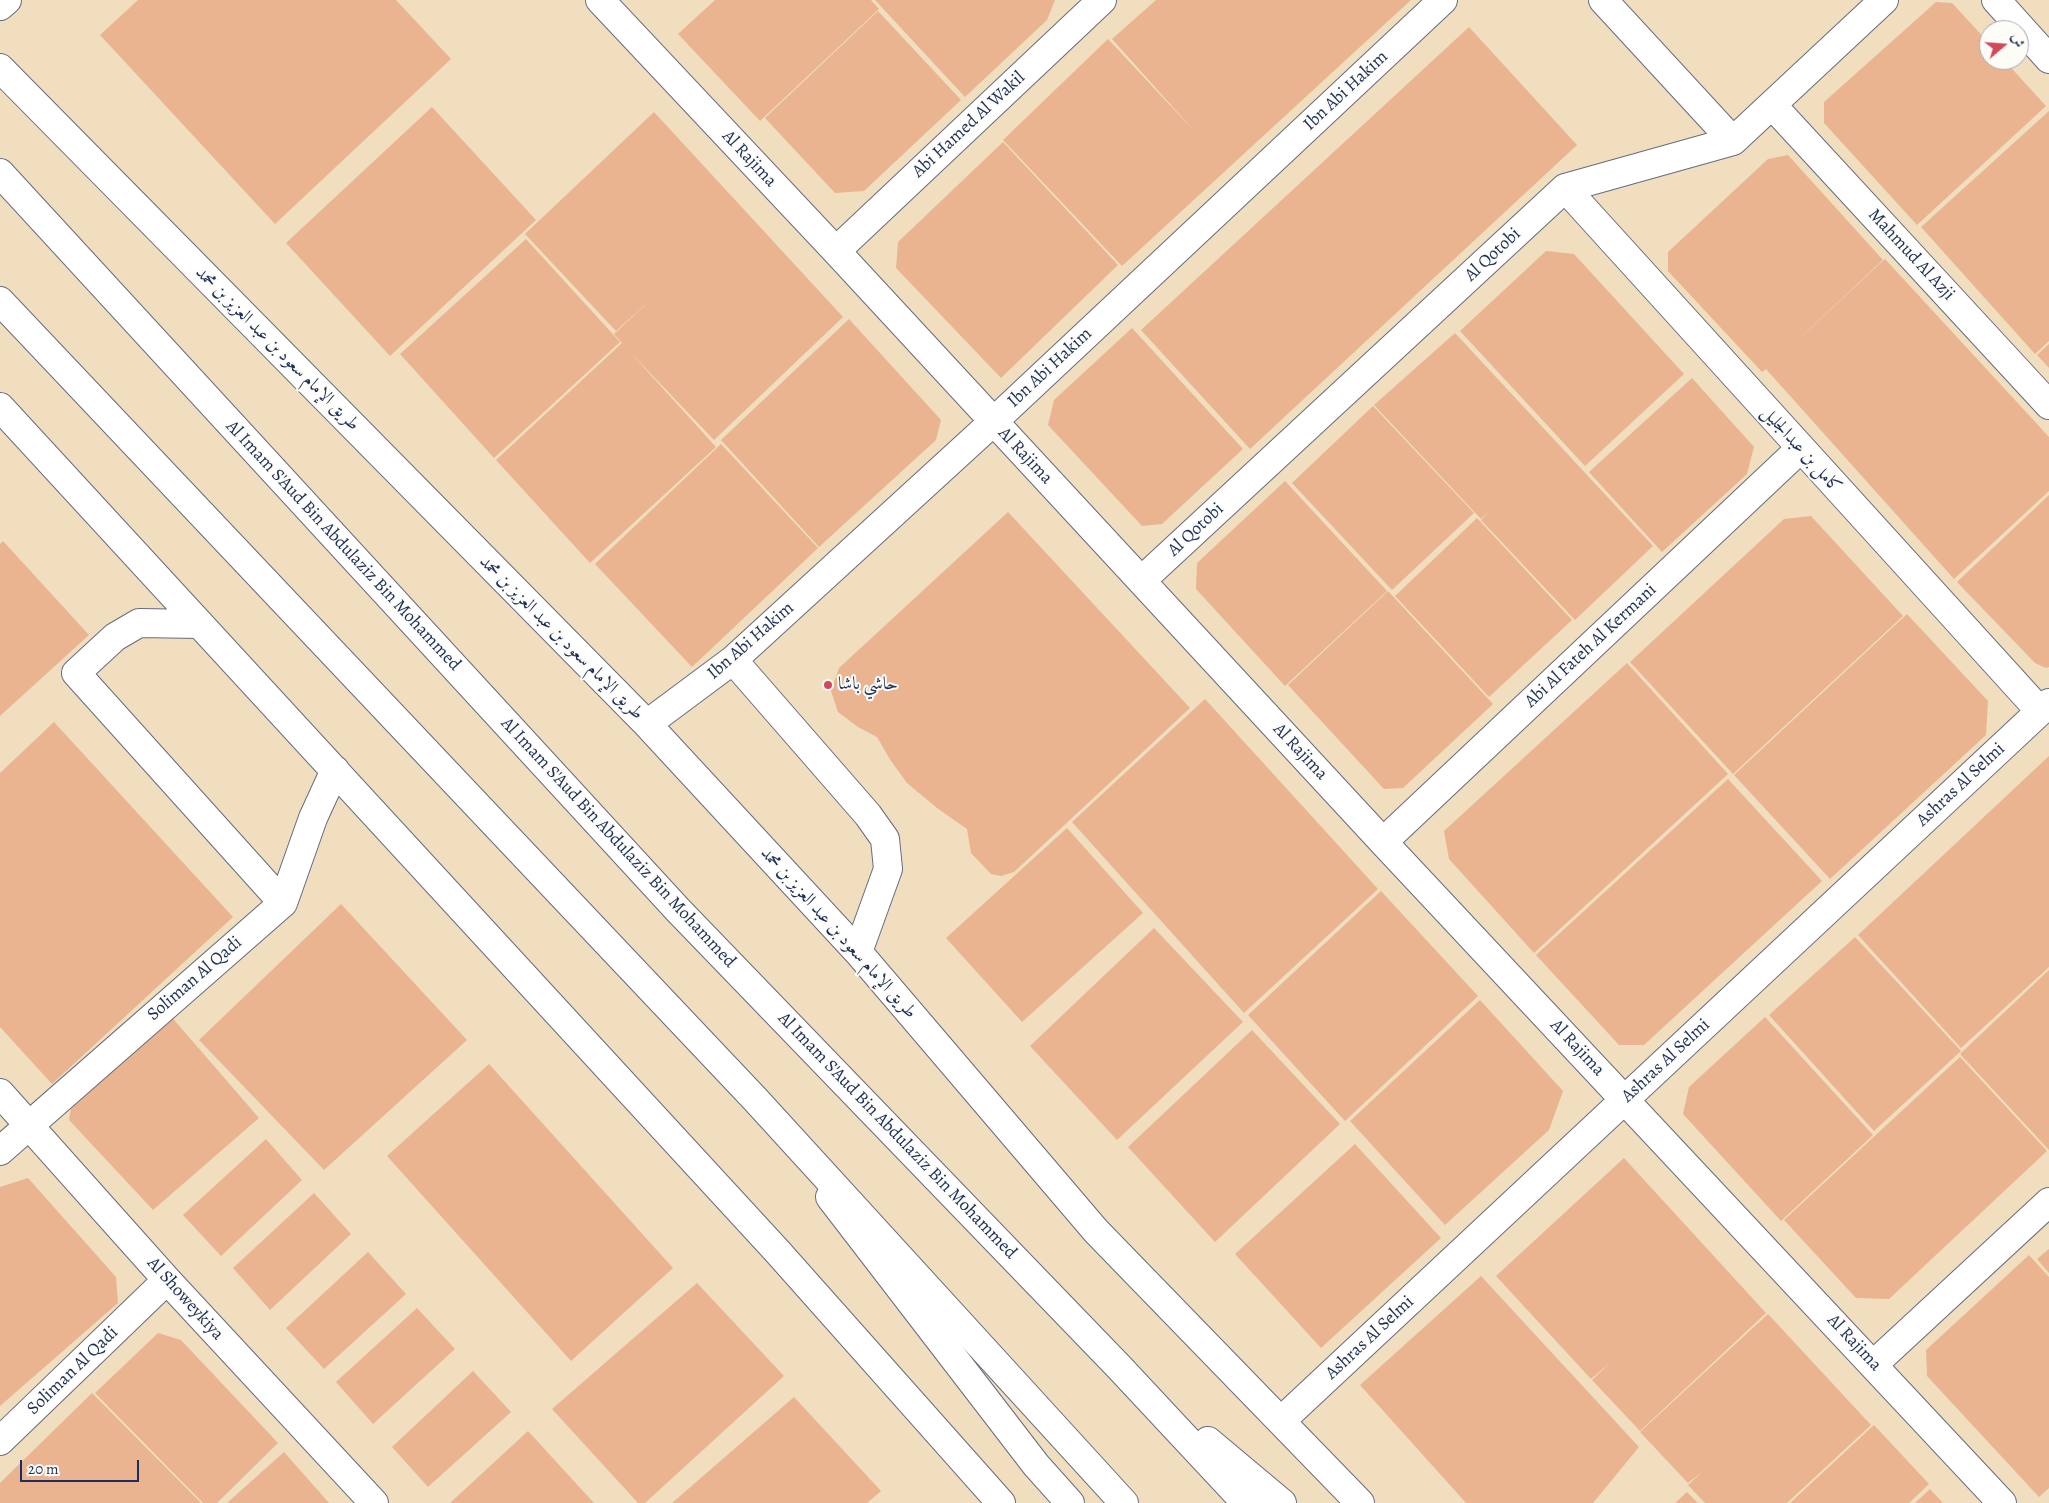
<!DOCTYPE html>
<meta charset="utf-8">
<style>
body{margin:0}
#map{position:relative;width:2049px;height:1503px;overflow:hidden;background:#f0debe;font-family:Alegreya,Amiri,serif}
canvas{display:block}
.north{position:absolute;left:1979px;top:20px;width:50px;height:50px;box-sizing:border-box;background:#fdfcf7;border:1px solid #a3aaba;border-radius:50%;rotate:72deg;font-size:14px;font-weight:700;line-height:20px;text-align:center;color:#1b2f5e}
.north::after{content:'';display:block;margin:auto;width:18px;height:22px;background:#d1495b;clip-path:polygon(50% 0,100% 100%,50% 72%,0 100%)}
.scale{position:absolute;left:20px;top:1460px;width:119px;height:22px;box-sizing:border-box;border:2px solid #1b2f5e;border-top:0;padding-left:6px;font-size:15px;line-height:18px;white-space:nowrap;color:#1b2f5e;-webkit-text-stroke:4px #fdfcf7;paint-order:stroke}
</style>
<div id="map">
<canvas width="2049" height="1503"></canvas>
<div class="north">ش</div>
<div class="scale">20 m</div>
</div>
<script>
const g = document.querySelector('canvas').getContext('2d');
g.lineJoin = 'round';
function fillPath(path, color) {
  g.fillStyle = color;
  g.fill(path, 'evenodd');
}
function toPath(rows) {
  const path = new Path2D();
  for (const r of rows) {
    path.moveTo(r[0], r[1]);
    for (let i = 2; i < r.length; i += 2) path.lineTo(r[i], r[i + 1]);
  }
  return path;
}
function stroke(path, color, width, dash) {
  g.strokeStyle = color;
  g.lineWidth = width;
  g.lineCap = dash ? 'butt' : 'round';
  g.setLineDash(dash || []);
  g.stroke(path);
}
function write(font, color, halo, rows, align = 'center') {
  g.font = font + ' Alegreya,Amiri,serif';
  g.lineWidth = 4;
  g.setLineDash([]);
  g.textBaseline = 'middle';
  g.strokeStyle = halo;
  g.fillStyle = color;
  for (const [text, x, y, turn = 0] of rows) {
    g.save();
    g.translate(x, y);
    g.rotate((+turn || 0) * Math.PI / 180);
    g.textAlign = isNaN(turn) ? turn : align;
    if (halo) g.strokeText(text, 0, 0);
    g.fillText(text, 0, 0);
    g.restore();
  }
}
fillPath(toPath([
 [138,0,396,0,451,59,275,224,100,35],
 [715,0,871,0,879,9,760,121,678,34],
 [875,0,1055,0,1047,20,965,97],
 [1156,0,1411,0,1122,266,1003,140,1108,39,1196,133,1112,39],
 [1936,2,1952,3,1989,43,1989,60,2004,60,2046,106,1917,225,1824,123,1824,102],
 [878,11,961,100,864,191,835,193,765,118],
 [1469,27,1577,145,1250,449,1141,330],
 [432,107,536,220,390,356,286,243],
 [2049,111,2049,341,2035,354,1921,227],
 [654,112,843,317,714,440,629,351,716,447,590,563,496,460,622,343,614,334,656,295,616,331,525,234],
 [1003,142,1118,265,1001,378,896,268,898,242],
 [1788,155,1883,260,1773,363,1885,259,2049,437,2049,491,1954,579,1766,369,1762,372,1668,271,1668,252,1768,159],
 [526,239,620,342,494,458,400,354],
 [1546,251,1574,254,1684,374,1585,466,1460,331],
 [849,319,941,420,936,440,819,547,721,440],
 [1132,328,1243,449,1162,524,1142,526,1048,425,1054,400],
 [1455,333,1653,546,1575,620,1481,520,1490,511,1481,519,1374,405],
 [2049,344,2049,368,2037,355],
 [1692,378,1754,447,1747,474,1662,552,1589,472],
 [1373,406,1474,513,1392,590,1292,483],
 [721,444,818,548,692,667,595,564],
 [1285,481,1387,591,1285,686,1196,589,1197,563],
 [2049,495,2049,667,2046,668,2035,663,1957,582],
 [1008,512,1190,708,1014,872,1001,876,991,874,971,853,967,829,937,808,907,783,891,761,877,737,858,727,838,712,831,691,839,668],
 [1811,516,1903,616,1733,774,1630,662,1784,519],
 [1477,518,1572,620,1489,697,1395,596],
 [3,541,89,635,0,716,0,544],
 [1388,591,1493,704,1403,788,1384,789,1288,685],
 [1907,614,1988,701,1986,735,1830,879,1734,775],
 [1627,663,1728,774,1534,953,1449,859,1444,831],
 [1205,699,1378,889,1244,1013,1072,822],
 [54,722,233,917,52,1084,0,1027,0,773],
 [2049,756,2049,967,1961,1048,1858,935],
 [1728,779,1822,881,1644,1045,1619,1045,1536,955],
 [1067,828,1143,913,1022,1022,946,938],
 [1381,891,1478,996,1345,1121,1248,1015],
 [341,904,467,1040,324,1170,199,1040],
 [1154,928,1243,1022,1117,1140,1030,1046],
 [1855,937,1961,1051,1874,1131,1769,1015],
 [2049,970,2049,1150,1960,1054],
 [1480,1000,1563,1091,1549,1130,1445,1225,1350,1121],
 [169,1014,259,1118,153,1210,69,1120,73,1097],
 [1765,1017,1873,1135,1781,1221,1683,1114,1689,1087],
 [1252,1030,1340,1124,1215,1242,1128,1147],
 [1960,1057,2047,1151,1889,1299,1856,1298,1784,1220],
 [489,1064,673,1268,571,1361,387,1156],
 [266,1139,302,1180,221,1256,183,1215],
 [1355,1144,1441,1238,1321,1348,1235,1254],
 [1624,1158,1766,1313,1640,1431,1592,1380,1611,1362,1591,1379,1496,1276],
 [28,1178,116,1277,118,1303,0,1406,0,1187],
 [314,1193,351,1234,270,1310,233,1268],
 [2049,1249,2049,1273,2037,1259],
 [368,1252,406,1294,324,1369,286,1328],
 [2029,1255,2049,1277,2049,1488,2039,1497,1927,1376,1926,1350],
 [1481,1276,1639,1447,1593,1503,1466,1503,1360,1385],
 [697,1283,784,1376,645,1503,638,1503,552,1409],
 [417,1308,455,1349,373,1424,336,1382],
 [1768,1314,1871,1425,1787,1503,1705,1503,1688,1485,1702,1472,1688,1483,1640,1432],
 [158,1333,181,1340,278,1443,217,1503,203,1503,95,1393],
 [473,1371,511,1412,428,1487,392,1447],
 [92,1393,201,1503,0,1503,0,1483],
 [794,1397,881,1491,867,1503,672,1503],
 [1874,1425,1929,1484,1909,1503,1790,1503],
 [528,1431,594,1503,450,1503],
 [284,1452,329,1503,227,1503],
 [1930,1489,1943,1503,1915,1503],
 [1687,1492,1698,1503,1675,1503]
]), '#eab491');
const minor = toPath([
 [600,0,836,251,1383,842,2002,1503],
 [1603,0,1733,141],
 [1996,0,2049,59],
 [0,6,7,0],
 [0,68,647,724,858,952,1096,1231,1360,1503],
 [1772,105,2049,405],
 [1565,188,2040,711],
 [836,251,1102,0],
 [0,407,777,1251,1001,1503],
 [1142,580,1565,188,1733,141,1884,0],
 [200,624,139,623,115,637,76,673,283,903],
 [733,660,868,815,885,839,888,869,858,952],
 [647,724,733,660,993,422,1443,0],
 [1383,842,1800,449],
 [0,1093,167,1280,374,1503],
 [0,1151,283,903,313,818,335,770],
 [830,1197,1036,1465,1070,1503],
 [1874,1364,2049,1202],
 [1282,1420,2049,703],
 [0,1441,167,1280]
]);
const major = toPath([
 [0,173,678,910,1120,1368,1246,1503],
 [0,301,755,1099,1124,1503],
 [1208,1441,1282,1503]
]);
stroke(minor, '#666c80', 30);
stroke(major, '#666c80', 30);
stroke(minor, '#fff', 28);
stroke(major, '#fff', 28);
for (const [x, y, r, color] of [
 [828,685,5,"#d1495b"]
]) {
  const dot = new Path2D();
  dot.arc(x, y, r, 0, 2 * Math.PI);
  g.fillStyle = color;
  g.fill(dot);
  stroke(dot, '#fdfcf7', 2);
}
write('18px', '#1b2f5e', '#fdfcf7', [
 ["Ibn Abi Hakim",1346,91,-43],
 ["Abi Hamed Al Wakil",969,125,-43],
 ["Al Rajima",749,159,47],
 ["Al Qotobi",1493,255,-43],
 ["Mahmud Al Azji",1911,255,47],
 ["طريق الإمام سعود بن عبد العزيز بن محمد",277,349,45],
 ["Ibn Abi Hakim",1050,368,-43],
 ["كامل بن عبدالجليل",1801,450,48],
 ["Al Rajima",1025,456,47],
 ["Al Qotobi",1196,530,-43],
 ["Al Imam S'Aud Bin Abdulaziz Bin Mohammed",343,546,47],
 ["طريق الإمام سعود بن عبد العزيز بن محمد",561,638,45],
 ["Ibn Abi Hakim",751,641,-41],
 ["Abi Al Fateh Al Kermani",1591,646,-43],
 ["Al Rajima",1300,752,47],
 ["Ashras Al Selmi",1961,785,-43],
 ["Al Imam S'Aud Bin Abdulaziz Bin Mohammed",618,843,47],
 ["طريق الإمام سعود بن عبد العزيز بن محمد",838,933,48],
 ["Soliman Al Qadi",195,979,-41],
 ["Al Rajima",1577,1048,47],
 ["Ashras Al Selmi",1666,1061,-43],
 ["Al Imam S'Aud Bin Abdulaziz Bin Mohammed",897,1136,46],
 ["Al Showeykiya",185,1299,48],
 ["Ashras Al Selmi",1370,1338,-43],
 ["Al Rajima",1854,1343,47],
 ["Soliman Al Qadi",73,1371,-44]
]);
write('18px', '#1b2f5e', '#fdfcf7', [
 ["حاشي باشا",838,685]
], 'left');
</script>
